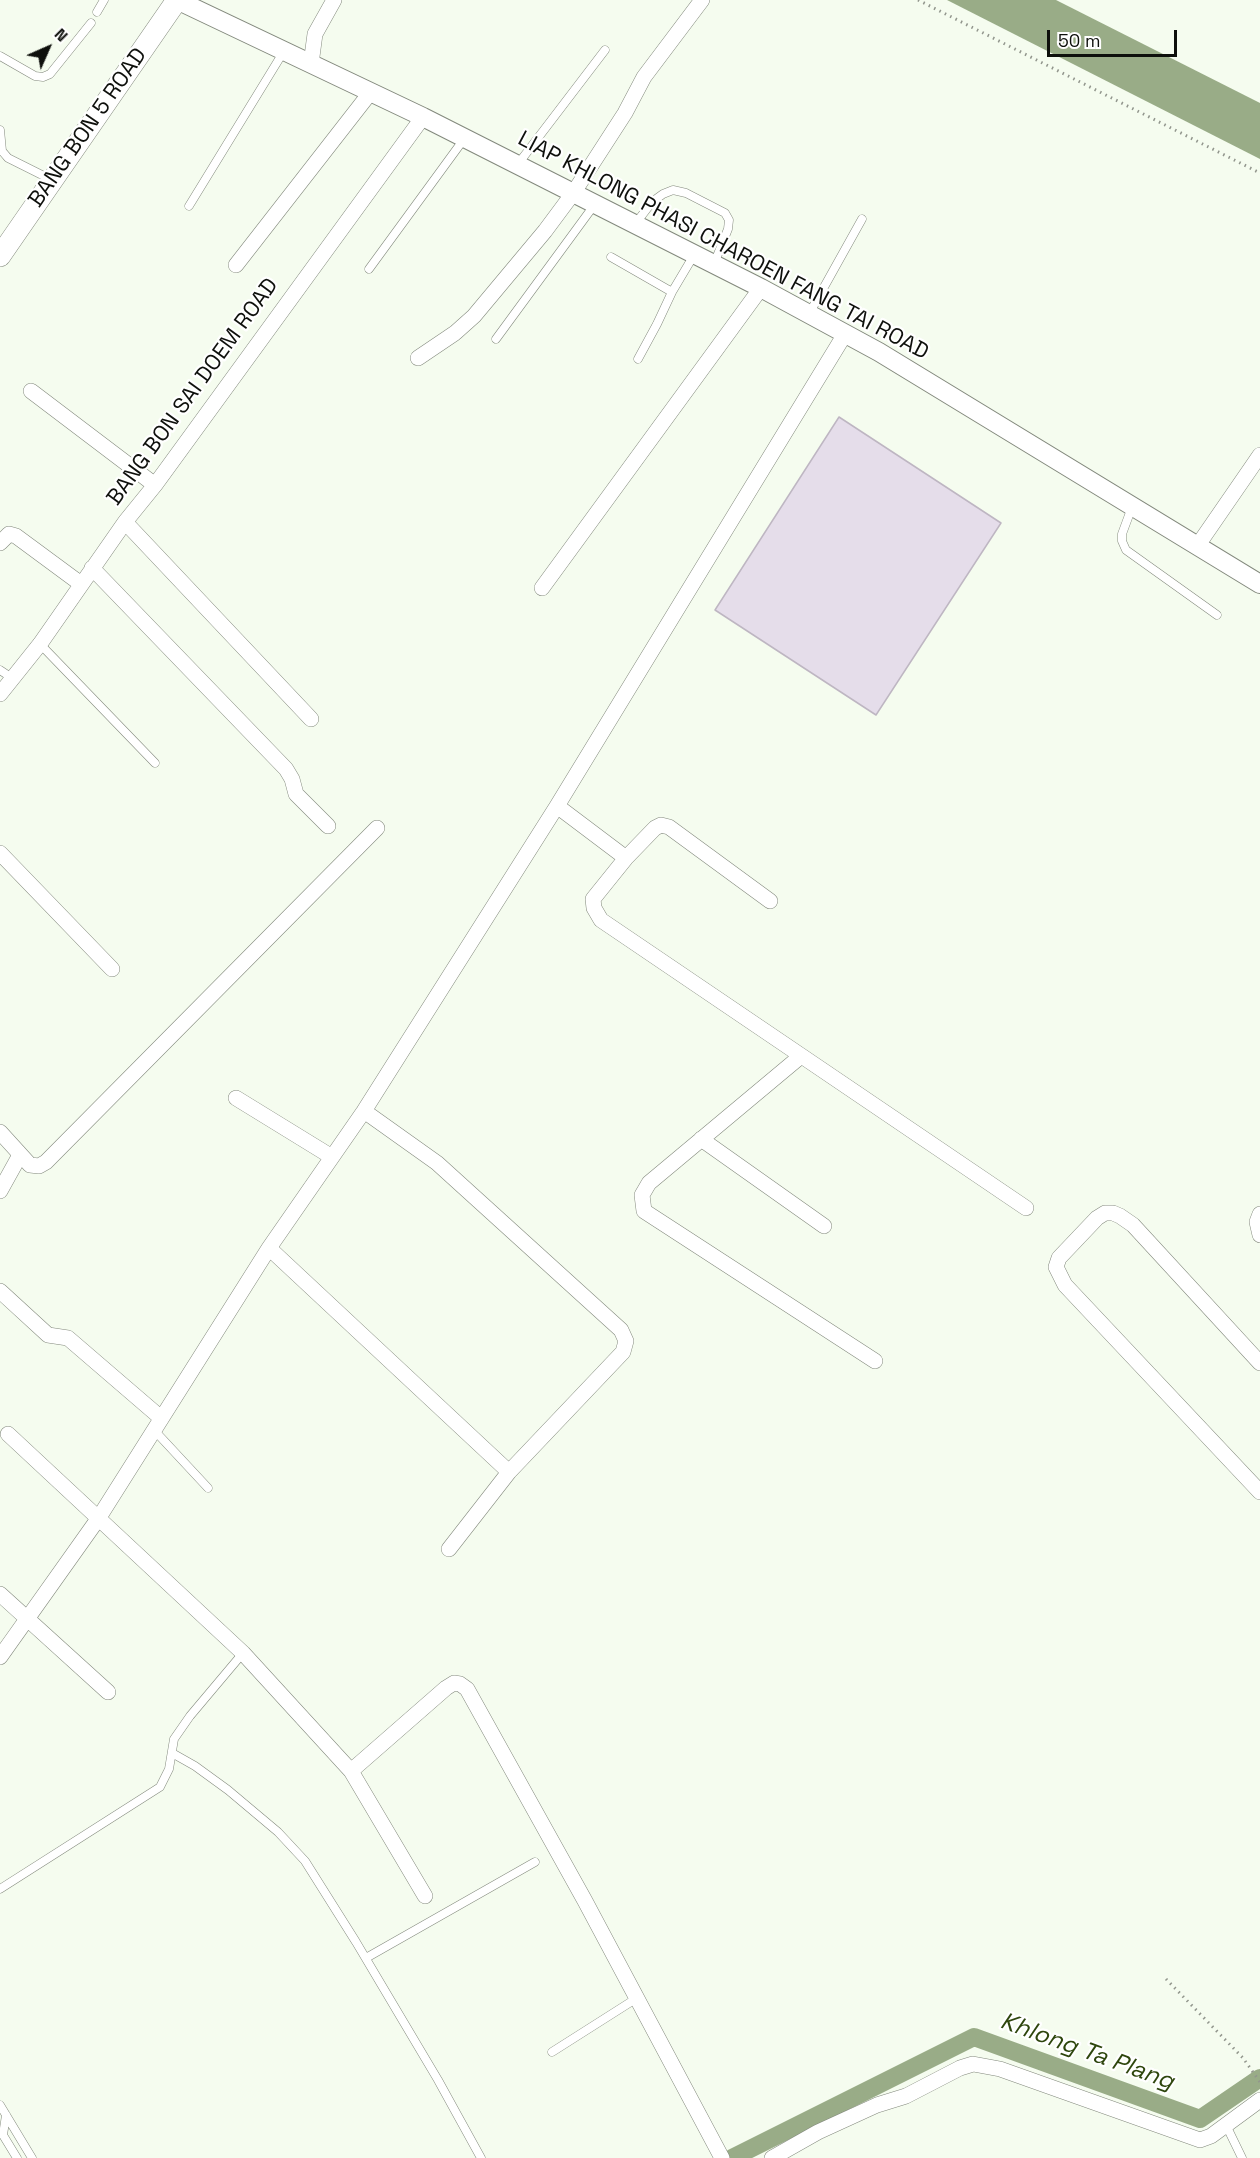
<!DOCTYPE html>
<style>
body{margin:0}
#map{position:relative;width:1260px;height:2158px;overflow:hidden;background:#f5fcef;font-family:"Space Grotesk",sans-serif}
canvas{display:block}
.north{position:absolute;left:18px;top:18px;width:60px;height:60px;-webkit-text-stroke:4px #fff;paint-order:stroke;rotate:45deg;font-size:16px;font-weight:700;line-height:24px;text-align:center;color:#0e100c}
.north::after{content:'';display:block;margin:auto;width:21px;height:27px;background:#0e100c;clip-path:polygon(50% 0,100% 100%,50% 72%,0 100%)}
.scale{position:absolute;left:1047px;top:30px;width:130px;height:27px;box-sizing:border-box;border:3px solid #0e100c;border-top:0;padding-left:8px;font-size:18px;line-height:21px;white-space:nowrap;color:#0e100c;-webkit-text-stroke:4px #fff;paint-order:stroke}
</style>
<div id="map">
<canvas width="1260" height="2158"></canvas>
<div class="north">N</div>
<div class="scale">50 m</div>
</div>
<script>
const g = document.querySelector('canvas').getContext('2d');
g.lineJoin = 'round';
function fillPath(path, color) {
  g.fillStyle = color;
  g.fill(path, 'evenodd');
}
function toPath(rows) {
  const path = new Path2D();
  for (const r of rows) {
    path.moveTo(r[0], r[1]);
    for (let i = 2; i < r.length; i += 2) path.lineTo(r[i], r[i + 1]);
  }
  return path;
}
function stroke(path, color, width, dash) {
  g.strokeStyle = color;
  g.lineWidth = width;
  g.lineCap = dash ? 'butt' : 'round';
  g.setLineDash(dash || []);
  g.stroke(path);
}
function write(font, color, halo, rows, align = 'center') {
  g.font = font + ' "Space Grotesk",sans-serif';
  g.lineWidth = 4.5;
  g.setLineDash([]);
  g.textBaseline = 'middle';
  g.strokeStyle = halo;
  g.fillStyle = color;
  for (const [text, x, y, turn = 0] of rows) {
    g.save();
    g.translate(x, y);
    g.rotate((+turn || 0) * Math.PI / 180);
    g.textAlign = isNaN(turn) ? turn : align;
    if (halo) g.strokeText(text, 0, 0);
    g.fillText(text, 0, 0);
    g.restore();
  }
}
fillPath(toPath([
 [947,0,1056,0,1260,103,1260,159]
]), '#99ac87');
stroke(toPath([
 [732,2158,974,2037,1200,2119,1260,2078]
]), '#99ac87', 18);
const building = toPath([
 [839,417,1001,523,876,715,715,610,839,417]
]);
fillPath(building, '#e5ddea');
stroke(building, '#beb6c2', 1.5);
const service = toPath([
 [97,12,104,0],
 [0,56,35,76,43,77,50,74,91,23],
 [0,130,2,151,8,158,52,180],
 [518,164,605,50],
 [189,206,284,51],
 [636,223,652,202,663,194,673,190,686,193,725,213,729,220,728,229,714,264],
 [611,257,672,292],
 [369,269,464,139],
 [809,314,862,219],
 [496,339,595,204],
 [638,359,657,324,672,292,694,255],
 [1132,507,1122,534,1122,541,1126,550,1217,615],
 [40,644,155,763],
 [0,670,12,678],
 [154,1430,208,1488],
 [172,1753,195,1766,228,1790,278,1832,305,1861,356,1942,438,2080,481,2158],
 [0,1889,160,1787,169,1769,174,1739,190,1716,243,1653],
 [366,1958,535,1862],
 [552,2052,637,1998],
 [0,2105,32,2158],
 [6,2115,3,2135,17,2158],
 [1226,2125,1242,2158]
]);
const minor = toPath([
 [311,64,315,34,334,0],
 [236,265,370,93],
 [418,358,455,333,474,316,545,231,574,192,625,113,644,77,702,0],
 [31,391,155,485],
 [125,522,311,719],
 [0,543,9,534,16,536,81,584],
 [1198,545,1260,455],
 [92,568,286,769,292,779,296,794,328,826],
 [542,588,761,288],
 [0,694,40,644,125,522,155,485,423,117],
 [557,806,626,858,593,899,594,908,601,920,1026,1208],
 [0,853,112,969],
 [626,858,655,828,661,825,669,827,770,901],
 [801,1056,649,1183,642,1195,644,1211,875,1361],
 [236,1098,332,1157],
 [364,1111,437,1163,621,1330,626,1341,623,1352,509,1472,449,1549],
 [0,1132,30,1165,39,1166,46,1162,377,828],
 [701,1139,824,1226],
 [0,1191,20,1155],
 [1260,1214,1257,1222,1260,1235],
 [269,1248,509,1472],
 [0,1291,48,1335,68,1338,161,1418],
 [1260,1363,1133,1225,1120,1216,1113,1213,1105,1213,1097,1218,1059,1258,1056,1267,1065,1285,1260,1492],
 [8,1434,243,1653,351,1771,425,1896],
 [0,1594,108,1692],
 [0,1657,98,1519,269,1248,364,1111,557,806,845,334],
 [351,1771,446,1688,454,1683,460,1684,467,1689,585,1901,722,2158],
 [772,2158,818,2132,877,2105,906,2096,960,2068,973,2064,1000,2069,1200,2140,1211,2136,1260,2100]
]);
const tertiary = toPath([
 [177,0,423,117,761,288,879,352,1260,584]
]);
const secondary = toPath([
 [0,256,177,0]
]);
stroke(service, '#83897d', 9);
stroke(minor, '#83897d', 16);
stroke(tertiary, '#83897d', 20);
stroke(secondary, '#83897d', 22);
stroke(toPath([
 [918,0,1260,173],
 [1166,1979,1243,2058,1260,2082]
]), '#92968d', 3, [1.5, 4.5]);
stroke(service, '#fff', 8);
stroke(minor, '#fff', 15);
stroke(tertiary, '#fff', 18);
stroke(secondary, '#fff', 21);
write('22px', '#0e100c', '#fff', [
 ["BANG BON 5 ROAD",88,128,-55],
 ["LIAP KHLONG PHASI CHAROEN FANG TAI ROAD",723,246,28],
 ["BANG BON SAI DOEM ROAD",193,392,-54]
]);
write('italic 24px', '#2e460d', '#fff', [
 ["Khlong Ta Plang",1087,2052,20]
]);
</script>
